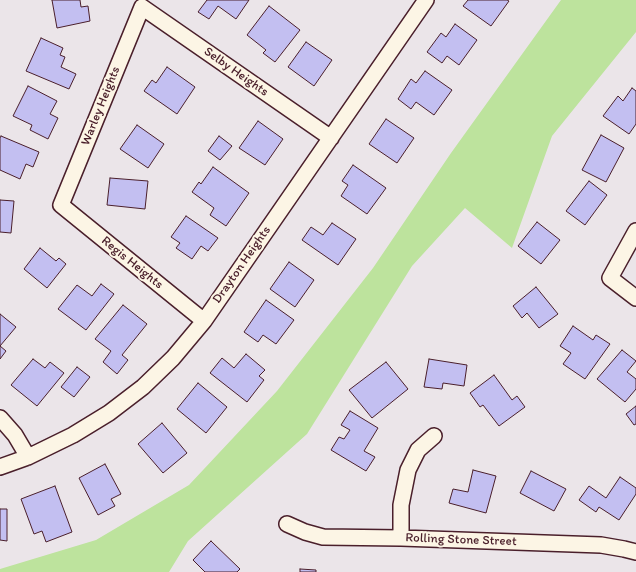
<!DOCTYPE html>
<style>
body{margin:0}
canvas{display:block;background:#ebe5e9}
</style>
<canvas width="636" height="572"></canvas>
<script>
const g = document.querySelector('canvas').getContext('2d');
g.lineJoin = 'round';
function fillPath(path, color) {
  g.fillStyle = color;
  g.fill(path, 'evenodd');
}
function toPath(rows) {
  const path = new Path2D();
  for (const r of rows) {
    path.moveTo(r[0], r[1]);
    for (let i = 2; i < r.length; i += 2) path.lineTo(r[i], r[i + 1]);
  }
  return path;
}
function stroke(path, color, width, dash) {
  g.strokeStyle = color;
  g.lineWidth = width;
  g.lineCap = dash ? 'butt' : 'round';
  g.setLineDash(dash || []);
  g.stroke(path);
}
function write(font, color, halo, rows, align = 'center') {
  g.font = font + ' Itim,sans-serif';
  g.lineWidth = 4;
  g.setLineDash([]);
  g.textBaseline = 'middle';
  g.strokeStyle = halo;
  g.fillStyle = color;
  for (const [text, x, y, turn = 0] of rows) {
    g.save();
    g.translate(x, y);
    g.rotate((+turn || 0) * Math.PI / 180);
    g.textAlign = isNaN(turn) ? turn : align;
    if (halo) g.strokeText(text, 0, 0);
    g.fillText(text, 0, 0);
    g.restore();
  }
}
fillPath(toPath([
 [561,0,636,0,636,32,552,136,512,248,465,208,412,266,307,434,188,541,169,572,0,572,0,569,96,540,189,485,277,391,373,268,451,153]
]), '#bde39d');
const building = toPath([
 [52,0,80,0,81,7,88,6,90,21,57,28,52,0],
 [207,0,249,0,236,19,218,6,209,19,198,12,207,0],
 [468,0,507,0,509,1,491,26,463,6,468,0],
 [269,6,300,30,275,62,263,53,266,50,247,35,269,6],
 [455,24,477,40,459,65,447,56,442,63,427,52,441,33,446,37,455,24],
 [41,38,63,48,60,55,65,57,61,67,76,74,69,89,26,71,41,38],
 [306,42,332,60,314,86,288,67,306,42],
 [167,67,195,87,177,114,144,91,152,80,156,83,167,67],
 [425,71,452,90,434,115,416,102,411,109,398,99,411,79,416,83,425,71],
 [28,86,57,101,50,114,58,118,48,139,30,130,32,125,13,116,28,86],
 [632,88,636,91,636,124,629,134,603,116,618,96,623,101,632,88],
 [386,119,414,138,397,163,369,144,386,119],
 [258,121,283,139,265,165,239,148,258,121],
 [137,125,164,144,148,168,120,149,137,125],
 [601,135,624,148,606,182,582,170,601,135],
 [1,136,39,152,33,167,26,164,20,179,0,170,0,138,1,136],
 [219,136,232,146,220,160,208,151,219,136],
 [353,165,386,188,367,214,341,196,348,185,342,181,353,165],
 [213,167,249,193,226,226,210,215,214,208,192,192,199,182,201,184,213,167],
 [110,178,148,181,145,209,107,205,110,178],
 [589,181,607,195,585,225,566,211,589,181],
 [0,200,14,201,11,233,0,232,0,200],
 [186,216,218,238,208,251,201,246,192,259,176,248,180,243,171,237,186,216],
 [537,222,560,240,541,264,518,246,537,222],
 [332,223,356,239,338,265,302,240,311,227,323,235,332,223],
 [40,248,56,261,59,258,66,264,47,288,24,269,40,248],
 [289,262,314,280,295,307,270,289,289,262],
 [101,284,114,294,86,330,58,309,77,285,92,296,101,284],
 [536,287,558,314,539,328,527,313,522,318,513,306,536,287],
 [266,300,294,320,276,344,263,335,258,342,244,332,266,300],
 [123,305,147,324,122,355,128,360,117,374,103,362,111,351,95,339,123,305],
 [0,314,16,327,0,346,0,314],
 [573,326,593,340,596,335,610,344,585,379,563,364,571,353,560,346,573,326],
 [0,346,6,351,0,359,0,346],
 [622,350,636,361,627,372,636,379,636,389,625,402,597,379,622,350],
 [246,354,265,370,259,376,264,380,247,402,210,373,222,358,234,368,246,354],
 [33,359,45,368,50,362,64,373,37,406,11,385,33,359],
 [429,359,467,365,464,386,443,383,442,389,424,387,429,359],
 [386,362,408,389,372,418,349,390,386,362],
 [77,367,90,377,74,397,61,387,77,367],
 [494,375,512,400,517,396,525,407,499,426,483,405,480,407,470,393,494,375],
 [198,383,227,407,206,433,177,409,198,383],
 [636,406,636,424,634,425,626,414,636,406],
 [350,411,378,428,364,451,375,457,366,471,331,450,339,437,344,439,350,430,341,425,350,411],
 [162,423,187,453,163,473,138,444,162,423],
 [105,464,121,494,111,499,115,506,98,515,79,478,105,464],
 [473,470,496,476,486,513,449,503,453,489,468,492,473,470],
 [531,471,566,489,554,511,520,493,531,471],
 [620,477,636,488,636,494,619,520,599,507,596,512,579,500,589,486,606,498,620,477],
 [55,486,72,532,46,542,42,531,34,534,21,499,55,486],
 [0,509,7,509,7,541,0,540,0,509],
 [211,541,240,569,237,572,205,572,193,560,211,541],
 [300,569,316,570,316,572,300,572,300,569]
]);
fillPath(building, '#c3bff1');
stroke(building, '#4a1f2b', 1);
const street = toPath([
 [636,231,610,278,636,298],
 [204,321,61,205,142,7,331,138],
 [0,418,15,435,28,457],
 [0,467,28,457,73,435,109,413,143,387,173,358,204,321,426,0],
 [287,524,305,532,323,537,401,538,601,545,624,549,636,552],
 [401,538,401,505,408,470,418,450,434,436]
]);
stroke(street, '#4a1f2b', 18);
stroke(street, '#fcf5e5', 15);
write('13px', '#4a1f2b', '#fcf5e5', [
 ["Selby Heights",236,72,35],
 ["Warley Heights",101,106,-68],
 ["Regis Heights",132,263,39],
 ["Drayton Heights",242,265,-55],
 ["Rolling Stone Street",461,540,2]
]);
</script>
